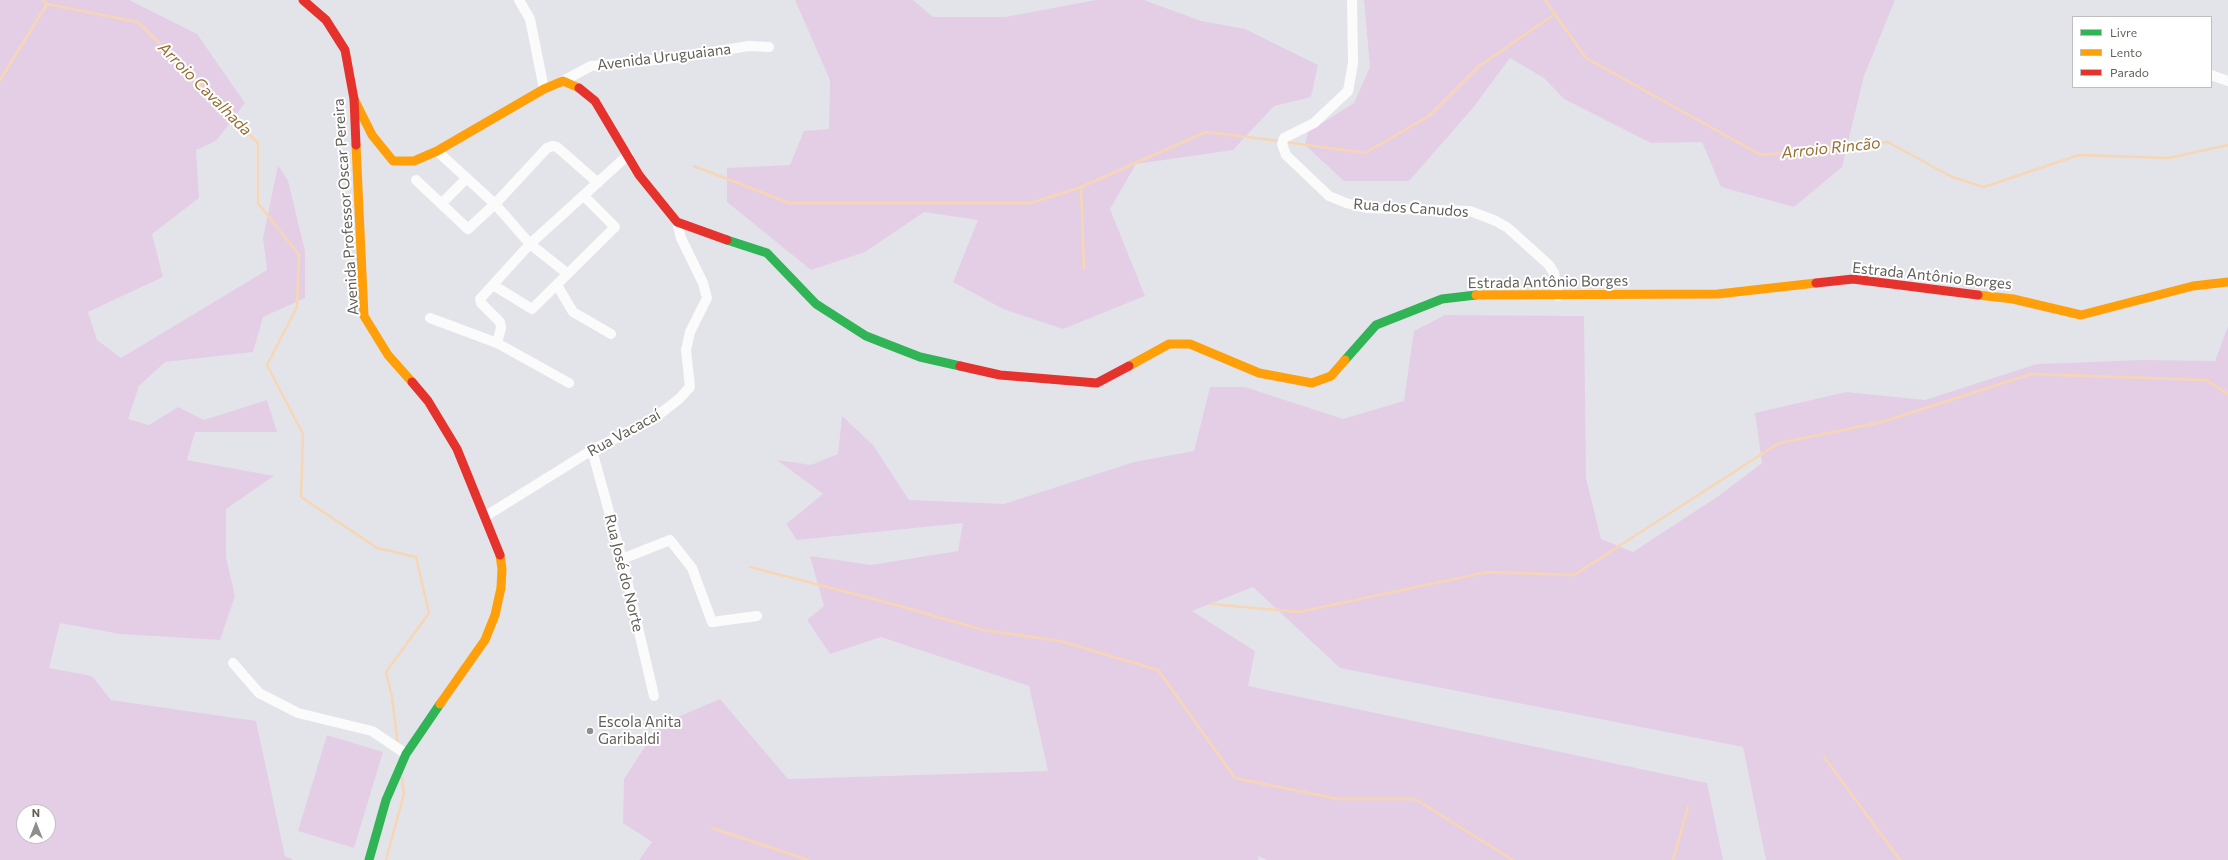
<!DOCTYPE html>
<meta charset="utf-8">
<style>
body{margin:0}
#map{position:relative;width:2228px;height:860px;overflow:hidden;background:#e3e4ea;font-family:Commissioner,sans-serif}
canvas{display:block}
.legend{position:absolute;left:2072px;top:16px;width:140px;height:72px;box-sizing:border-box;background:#fff;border:1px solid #c0bfbd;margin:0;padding:5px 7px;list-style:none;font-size:12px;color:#625f59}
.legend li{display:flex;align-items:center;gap:8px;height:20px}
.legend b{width:20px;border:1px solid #c0bfbd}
.north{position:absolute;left:16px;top:804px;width:40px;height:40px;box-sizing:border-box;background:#fff;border:1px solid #c0bfbd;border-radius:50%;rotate:0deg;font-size:11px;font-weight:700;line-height:16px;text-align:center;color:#625f59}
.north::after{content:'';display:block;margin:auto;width:14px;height:18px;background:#8f8e8c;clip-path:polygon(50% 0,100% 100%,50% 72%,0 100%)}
</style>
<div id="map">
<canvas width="2228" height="860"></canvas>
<ul class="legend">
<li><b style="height:5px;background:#30b455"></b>Livre</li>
<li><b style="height:5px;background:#ff9f0a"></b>Lento</li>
<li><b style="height:5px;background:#e5322d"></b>Parado</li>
</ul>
<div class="north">N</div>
</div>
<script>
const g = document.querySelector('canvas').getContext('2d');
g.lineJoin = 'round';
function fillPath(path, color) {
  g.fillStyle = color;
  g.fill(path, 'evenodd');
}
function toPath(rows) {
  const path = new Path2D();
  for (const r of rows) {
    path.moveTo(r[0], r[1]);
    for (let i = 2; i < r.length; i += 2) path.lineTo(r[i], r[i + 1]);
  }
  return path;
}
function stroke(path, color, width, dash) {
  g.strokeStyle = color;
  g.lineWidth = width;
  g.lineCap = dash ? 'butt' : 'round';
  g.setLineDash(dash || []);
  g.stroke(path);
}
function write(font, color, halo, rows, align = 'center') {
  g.font = font + ' Commissioner,sans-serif';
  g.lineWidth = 4;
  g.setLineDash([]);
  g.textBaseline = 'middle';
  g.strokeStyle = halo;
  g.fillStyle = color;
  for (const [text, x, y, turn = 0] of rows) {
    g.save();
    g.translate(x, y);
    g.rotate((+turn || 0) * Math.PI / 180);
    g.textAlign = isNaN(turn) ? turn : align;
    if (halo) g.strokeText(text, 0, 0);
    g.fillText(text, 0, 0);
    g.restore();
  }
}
fillPath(toPath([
 [0,0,129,0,197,34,245,103,216,141,196,150,199,198,152,234,163,277,88,312,97,340,121,358,267,270,263,238,278,165,288,181,305,251,305,298,263,317,253,352,165,362,139,386,128,419,149,425,178,407,204,420,267,400,277,432,195,432,187,460,274,476,226,509,226,557,235,596,220,640,120,634,60,623,49,668,92,676,111,700,256,721,285,856,294,860,0,860],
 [24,812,48,812,48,836,24,836],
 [795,0,913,0,933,17,1005,17,1096,0,1144,0,1201,21,1245,29,1318,65,1311,97,1274,106,1233,150,1136,164,1110,209,1145,296,1063,329,1003,309,953,282,978,220,924,212,865,252,811,270,727,202,727,168,790,165,804,131,829,129,830,80],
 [1364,0,1895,0,1864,76,1842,167,1794,207,1721,187,1702,142,1651,143,1564,99,1544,78,1510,58,1472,109,1409,181,1344,181,1305,145,1308,132,1354,103,1370,67],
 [1445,315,1584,316,1586,478,1601,539,1633,552,1717,497,1762,463,1755,413,1846,392,1925,400,2037,364,2143,360,2215,361,2228,326,2228,860,1766,860,1743,747,1340,668,1253,587,1192,611,1255,651,1248,686,1707,783,1723,860,1267,860,1258,856,1258,860,639,860,652,842,623,823,624,779,659,725,720,699,788,779,1048,771,1029,686,881,637,830,654,807,620,824,606,810,556,871,565,958,551,963,523,797,540,786,524,823,494,777,460,811,465,838,454,842,416,873,445,909,500,1004,504,1134,462,1194,451,1210,387,1245,387,1343,419,1404,401,1414,331],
 [327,735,383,752,354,848,298,831]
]), '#e4cee6');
stroke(toPath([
 [42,0,47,4,138,22,258,143,258,203,299,255,297,307,267,365,303,434,301,497,377,548,416,557,429,613,386,672,392,697,398,745],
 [1545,0,1586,58,1761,155,1888,142,1952,177,1984,187,2079,155,2169,158,2228,145],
 [0,80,47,4],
 [1285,142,1365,153,1429,116,1479,66,1555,14],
 [694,166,789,203,1031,203,1081,187,1206,132,1280,141],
 [1081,187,1084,269],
 [750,567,893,604,983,630,1060,641,1158,670,1235,778,1338,799,1415,799,1513,860],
 [1211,604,1299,612,1487,572,1574,575,1779,443,1882,422,2031,374,2206,380,2228,394],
 [1824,757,1900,860],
 [712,828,808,860],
 [386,860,404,794,402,778],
 [1673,860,1688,807]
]), '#f7d6b5', 2.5);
stroke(toPath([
 [519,0,530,19,544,89],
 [1352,0,1353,63,1348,91,1314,123,1284,138,1282,144,1286,155,1329,196,1346,203,1366,208,1470,211,1496,221,1508,228,1549,265,1554,273,1558,296],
 [2211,75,2228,81],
 [563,81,591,66,666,59,749,46,769,47],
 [437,151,495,204,530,244,568,274],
 [416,180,468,229,495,204,547,148,553,146,557,147,598,183],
 [441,204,467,178],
 [493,285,532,309,615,227,584,196],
 [557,285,573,312,611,334],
 [430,318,497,343,569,383],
 [497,343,501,328,500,322,481,303,480,299,530,244,628,155],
 [592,450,622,559,654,696],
 [486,516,592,450,652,420,679,399,690,387,686,350,690,332,707,298,703,283,681,238,677,222],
 [622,559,670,540,692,568,712,622,757,616],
 [233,663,259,693,298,713,372,731,406,754]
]), '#fbfbfc', 10);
stroke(toPath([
 [727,240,767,253,816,304,866,336,920,357,960,366],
 [1345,360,1376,325,1442,299,1476,295],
 [369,860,386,800,406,754,440,704]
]), '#30b455', 9);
stroke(toPath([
 [354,99,372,135,393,161,414,161,437,151,544,89,563,81,579,88],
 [356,145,364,316,388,355,412,382],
 [1476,295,1718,294,1816,283],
 [1978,295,2013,299,2081,315,2193,286,2228,282],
 [1129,366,1169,344,1190,344,1259,373,1312,383,1331,376,1345,360],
 [440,704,485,640,495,615,501,588,502,569,500,555]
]), '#ff9f0a', 9);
stroke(toPath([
 [303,0,326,20,345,50,354,99,356,145],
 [579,88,595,101,639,175,677,222,727,240],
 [1816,283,1853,279,1978,295],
 [960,366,1000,375,1097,383,1129,366],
 [412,382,428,401,457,449,500,555]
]), '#e5322d', 9);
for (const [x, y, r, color] of [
 [590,731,4,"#8f8e8c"]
]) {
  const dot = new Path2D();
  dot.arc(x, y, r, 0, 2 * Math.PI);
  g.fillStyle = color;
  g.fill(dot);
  stroke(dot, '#fff', 1.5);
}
write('15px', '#625f59', '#fff', [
 ["Avenida Uruguaiana",664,57,-7],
 ["Avenida Professor Oscar Pereira",346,207,-94],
 ["Rua dos Canudos",1411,208,4],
 ["Estrada Antônio Borges",1932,276,6],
 ["Estrada Antônio Borges",1548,282,-1],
 ["Rua Vacacaí",624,433,-29],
 ["Rua José do Norte",624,573,76]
]);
write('15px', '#625f59', '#fff', [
 ["Escola Anita",598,722],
 ["Garibaldi",598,739]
], 'left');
write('italic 16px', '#976f34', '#fff', [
 ["Arroio Cavalhada",205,89,45],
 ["Arroio Rincão",1831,148,-6]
]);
</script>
